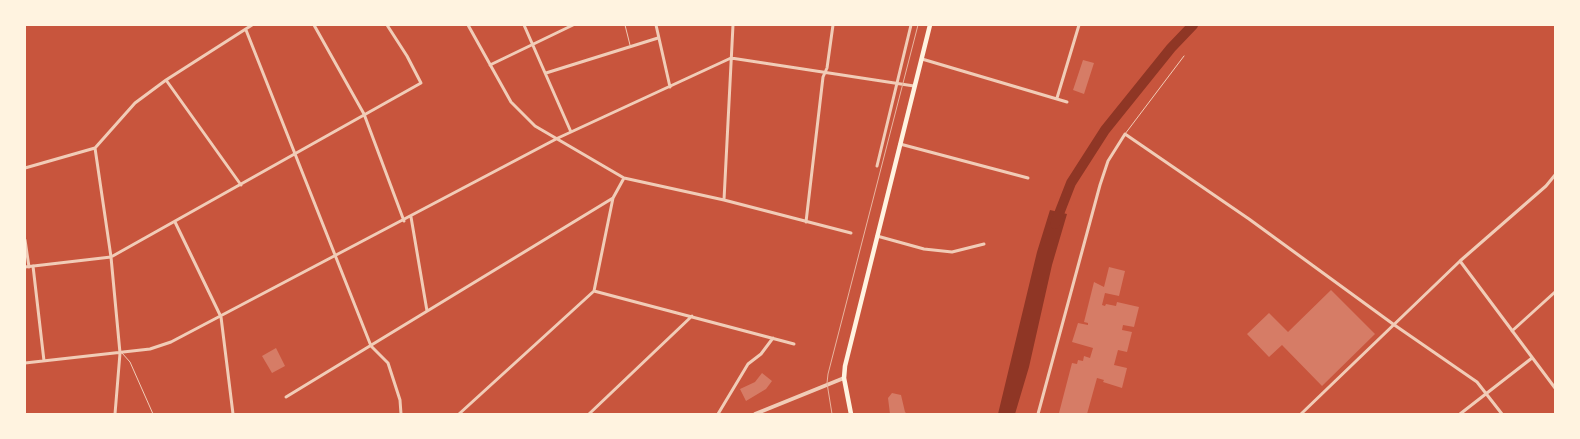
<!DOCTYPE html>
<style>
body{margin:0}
#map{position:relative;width:1580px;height:439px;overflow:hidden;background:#c8553d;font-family:Manrope,sans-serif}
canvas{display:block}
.frame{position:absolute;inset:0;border:26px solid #fff3e0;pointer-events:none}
</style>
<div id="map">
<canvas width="1580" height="439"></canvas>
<div class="frame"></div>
</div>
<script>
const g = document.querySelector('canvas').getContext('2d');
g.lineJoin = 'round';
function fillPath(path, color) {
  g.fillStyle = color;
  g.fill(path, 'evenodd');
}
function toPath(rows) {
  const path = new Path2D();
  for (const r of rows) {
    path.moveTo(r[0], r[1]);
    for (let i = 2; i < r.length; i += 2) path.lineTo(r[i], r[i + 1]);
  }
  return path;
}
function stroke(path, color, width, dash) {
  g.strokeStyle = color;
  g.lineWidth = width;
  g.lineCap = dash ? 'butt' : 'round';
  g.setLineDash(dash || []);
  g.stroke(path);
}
fillPath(toPath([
 [1050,210,1067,214,1052,265,1029,367,1015,414,998,414,1037,252]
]), '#8f3625');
stroke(toPath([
 [1055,224,1071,183,1105,130,1171,48,1193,25]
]), '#8f3625', 10);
fillPath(toPath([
 [1083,60,1094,63,1084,94,1073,90],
 [1109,267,1125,271,1119,296,1105,293,1102,305,1105,306,1106,304,1116,306,1117,302,1139,307,1134,327,1123,325,1122,330,1132,332,1127,352,1118,350,1114,365,1127,368,1122,388,1103,382,1104,380,1097,378,1087,414,1059,413,1072,363,1077,364,1078,360,1083,361,1084,356,1090,358,1093,348,1072,342,1078,323,1088,325,1088,323,1084,322,1094,282,1104,287],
 [1331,290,1375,334,1322,386,1282,345,1269,357,1247,334,1269,313,1288,332],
 [276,348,285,366,272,373,262,356],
 [762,373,772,381,766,389,746,401,740,389,755,382],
 [892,393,901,395,905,412,907,414,890,414,888,398]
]), '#d67c66');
stroke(toPath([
 [625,25,630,45],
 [1125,134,1184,56],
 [122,353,130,362,153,414]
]), '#f1ccb7', 1);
stroke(toPath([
 [314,25,364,114,404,221],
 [468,25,511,102,535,126,624,178,724,200,851,233],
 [524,25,571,132],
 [656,25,670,87],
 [246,30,371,346,388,363,400,400,401,414],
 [922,59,1067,102],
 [490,65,573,25],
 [546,73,658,38],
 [166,80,241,185],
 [1057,98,1079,25],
 [900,144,1028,178],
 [95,148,111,257,120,353,115,414],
 [877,166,911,25],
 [25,168,95,148,135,103,166,80,252,25],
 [724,200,733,25],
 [411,217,427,311],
 [175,222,221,317,233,414],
 [806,222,823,77,827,68,833,25],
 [877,236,924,249,952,252,984,244],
 [25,240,29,267],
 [1460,261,1555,388],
 [33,266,44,361],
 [25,267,111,257,421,83,407,56,387,25],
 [594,291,794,344],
 [594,291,613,198,624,178],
 [1512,331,1555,292],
 [25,363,150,349,171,342,558,138,731,58,914,86],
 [286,397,613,198],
 [459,414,594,291],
 [589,414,692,316],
 [718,414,748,364,761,354,773,338],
 [1038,414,1100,185,1108,161,1125,134,1249,219,1393,324,1477,382,1502,414],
 [1301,414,1460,261,1546,186,1555,175],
 [1460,414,1532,358]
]), '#f1ccb7', 3);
stroke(toPath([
 [755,414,844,378]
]), '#f1ccb7', 4);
stroke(toPath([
 [851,414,844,378,845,366,930,25]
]), '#fff3e0', 4.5);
stroke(toPath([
 [832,414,827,383,828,374,918,25]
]), '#e9b49f', 1);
</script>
